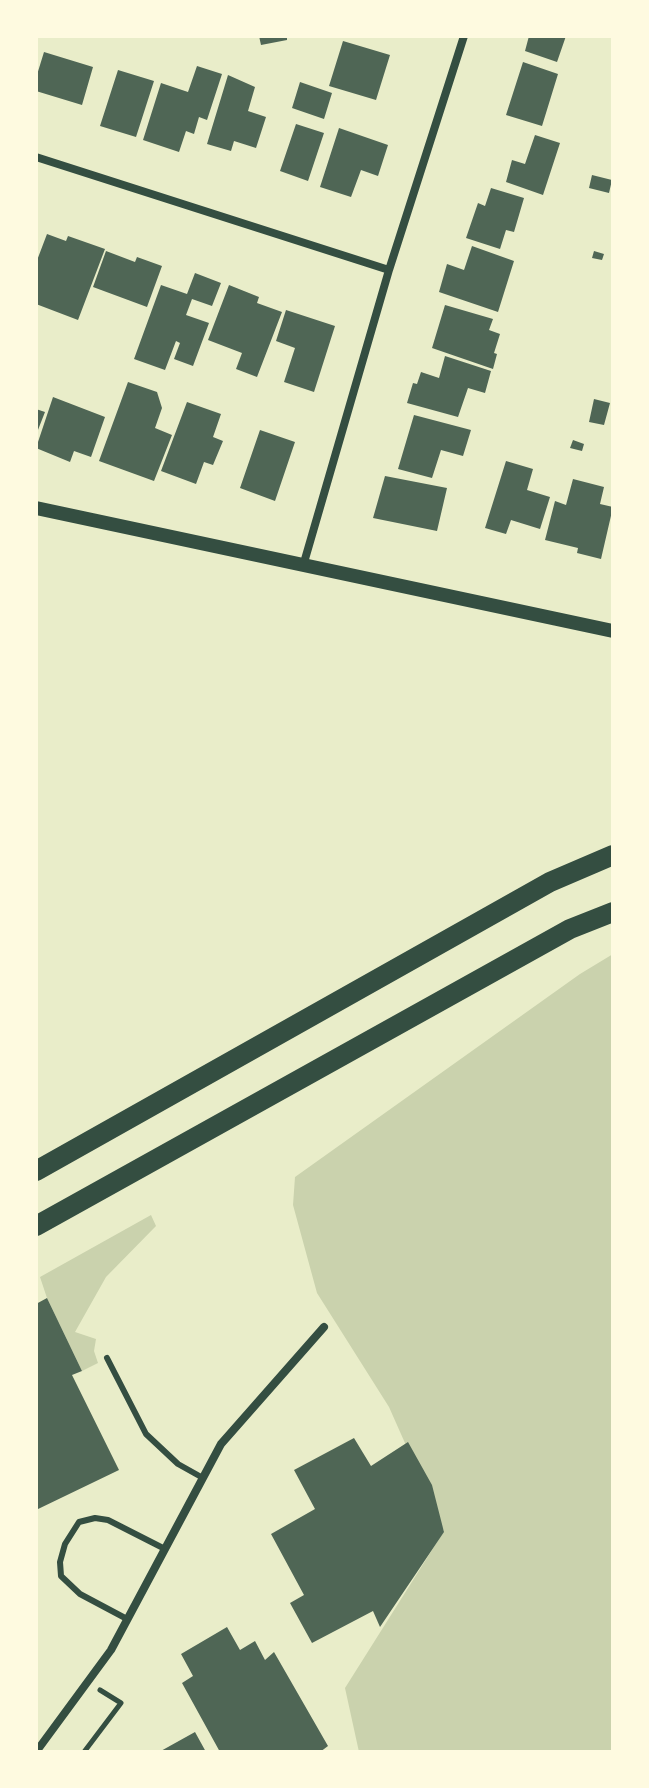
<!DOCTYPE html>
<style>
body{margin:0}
#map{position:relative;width:649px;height:1788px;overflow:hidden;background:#e9edc9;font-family:"DejaVu Sans",sans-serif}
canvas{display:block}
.frame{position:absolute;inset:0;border:38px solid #fefae0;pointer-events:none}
</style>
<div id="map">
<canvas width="649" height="1788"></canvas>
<div class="frame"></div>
</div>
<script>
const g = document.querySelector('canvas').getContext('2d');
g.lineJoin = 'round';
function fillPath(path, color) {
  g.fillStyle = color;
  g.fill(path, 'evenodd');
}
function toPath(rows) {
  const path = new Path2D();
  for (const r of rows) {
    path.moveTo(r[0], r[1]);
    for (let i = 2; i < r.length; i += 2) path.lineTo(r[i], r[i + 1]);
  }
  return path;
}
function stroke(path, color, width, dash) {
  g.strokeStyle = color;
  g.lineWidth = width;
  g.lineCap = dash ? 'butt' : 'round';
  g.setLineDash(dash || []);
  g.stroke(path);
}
fillPath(toPath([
 [613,954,613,1752,359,1752,345,1688,444,1531,389,1407,317,1293,293,1205,295,1177,580,974],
 [151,1215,156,1226,106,1277,75,1332,96,1339,94,1351,98,1363,82,1371,47,1298,40,1277]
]), '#cad2ad');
fillPath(toPath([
 [259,36,287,36,287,40,261,45],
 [529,36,566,36,557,62,525,51],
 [343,41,390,55,376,100,329,86],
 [44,52,93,67,82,105,36,91,36,78],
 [523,62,558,74,542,126,506,115],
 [197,66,222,74,207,120,199,117,194,134,186,131,179,152,143,140,161,83,188,92],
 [118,70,154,81,136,137,100,126],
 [228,75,255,87,248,111,266,117,256,148,234,141,231,151,207,144],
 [300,82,332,93,324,119,292,108],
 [296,124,324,133,308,181,280,171],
 [339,128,388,145,378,176,361,170,351,197,320,187],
 [535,135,560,143,543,195,506,182,512,160,525,164],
 [592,175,612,180,609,193,589,188],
 [491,188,524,198,514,232,506,230,500,249,466,238,478,203,485,206],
 [47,234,66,241,68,236,105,249,78,320,36,304,36,263],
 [472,246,514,261,498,312,439,292,447,264,464,270],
 [106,251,135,262,137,257,162,266,147,307,93,287],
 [594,251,604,254,602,260,592,258],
 [195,273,221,283,212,306,192,299,186,315,209,323,193,366,174,359,180,343,176,341,165,370,134,359,161,285,187,294],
 [229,285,259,297,257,303,282,312,257,377,236,369,242,353,208,340],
 [445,305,493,319,489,330,500,334,494,353,497,354,493,369,432,348],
 [286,310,335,326,314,392,284,382,295,348,276,341],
 [445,356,491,371,485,393,468,388,458,417,407,403,413,383,417,384,421,372,439,378],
 [128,382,157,392,162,408,155,428,172,435,154,481,99,461],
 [53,397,105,417,91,457,74,451,70,462,36,448],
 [594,399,610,403,604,425,589,422],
 [187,402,221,414,213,437,223,441,213,465,204,462,196,484,161,471],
 [36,409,45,412,36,435],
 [414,415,471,430,463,456,441,450,432,478,398,469],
 [260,430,295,442,275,501,240,488],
 [573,440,584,444,582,451,570,448],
 [506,461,533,469,527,490,550,497,540,529,511,520,506,534,485,528],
 [385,476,447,488,437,531,373,518],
 [573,479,604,487,600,504,613,507,601,559,577,553,578,548,545,540,555,501,566,505],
 [47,1298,82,1371,72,1375,119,1470,36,1510,36,1304],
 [354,1438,371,1466,408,1442,432,1485,444,1532,380,1627,373,1611,312,1643,290,1603,304,1595,271,1534,315,1509,294,1470],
 [227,1627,240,1650,255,1641,265,1660,274,1652,328,1746,320,1752,220,1752,182,1683,193,1676,181,1654],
 [195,1732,206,1752,159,1752]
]), '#4f6655');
stroke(toPath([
 [84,1752,121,1703,100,1690]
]), '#344e41', 5);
stroke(toPath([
 [107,1358,146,1434,178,1464,203,1478],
 [127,1619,80,1594,61,1576,60,1562,65,1544,79,1522,95,1518,108,1520,165,1549]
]), '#344e41', 6);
stroke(toPath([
 [36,157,389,270],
 [303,566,389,270,464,36],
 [36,1752,111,1650,221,1444,324,1327]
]), '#344e41', 8);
stroke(toPath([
 [36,508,613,631]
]), '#344e41', 14);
stroke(toPath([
 [36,1171,550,882,613,855],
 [36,1226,570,929,613,912]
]), '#344e41', 20);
</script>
